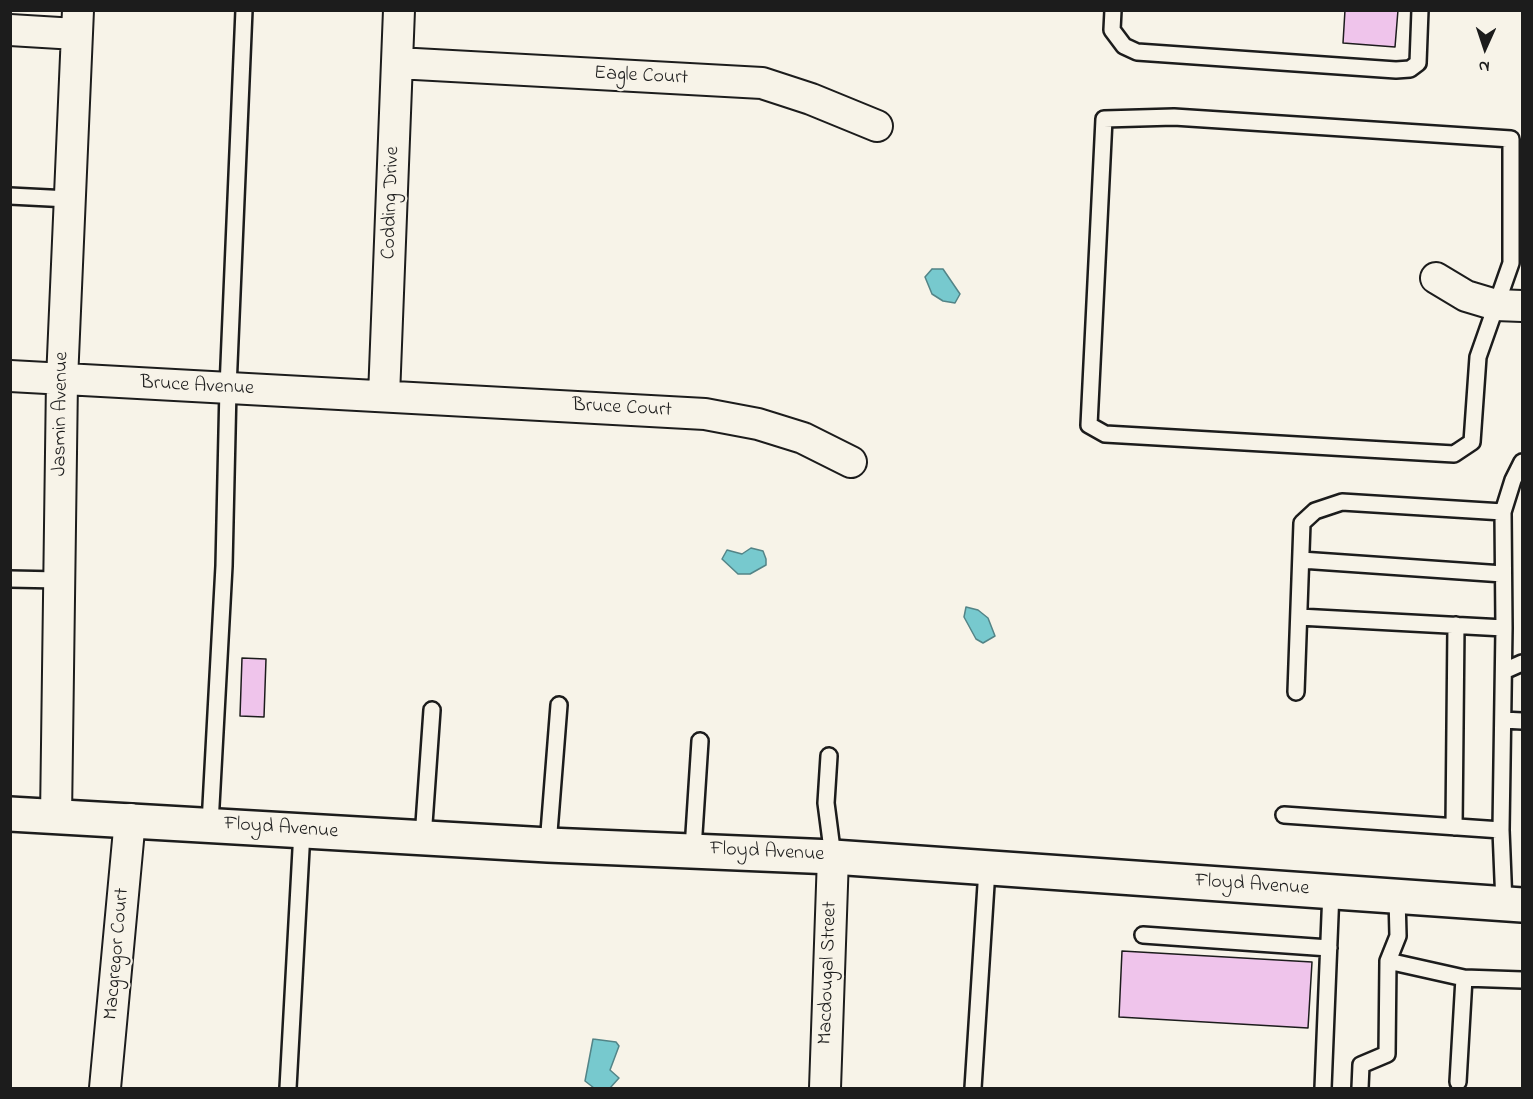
<!DOCTYPE html>
<style>
body{margin:0}
#map{position:relative;width:1533px;height:1099px;overflow:hidden;background:#f7f3e8;font-family:"Indie Flower",sans-serif}
canvas{display:block}
.frame{position:absolute;inset:0;border:12px solid #1c1c1c;pointer-events:none}
.north{position:absolute;left:1455px;top:18px;width:60px;height:60px;-webkit-text-stroke:4px #f7f3e8;paint-order:stroke;rotate:183deg;font-size:16px;font-weight:700;line-height:24px;text-align:center;color:#1c1c1c}
.north::after{content:'';display:block;margin:auto;width:21px;height:27px;background:#1c1c1c;clip-path:polygon(50% 0,100% 100%,50% 72%,0 100%)}
</style>
<div id="map">
<canvas width="1533" height="1099"></canvas>
<div class="frame"></div>
<div class="north">N</div>
</div>
<script>
const g = document.querySelector('canvas').getContext('2d');
g.lineJoin = 'round';
function fillPath(path, color) {
  g.fillStyle = color;
  g.fill(path, 'evenodd');
}
function toPath(rows) {
  const path = new Path2D();
  for (const r of rows) {
    path.moveTo(r[0], r[1]);
    for (let i = 2; i < r.length; i += 2) path.lineTo(r[i], r[i + 1]);
  }
  return path;
}
function stroke(path, color, width, dash) {
  g.strokeStyle = color;
  g.lineWidth = width;
  g.lineCap = dash ? 'butt' : 'round';
  g.setLineDash(dash || []);
  g.stroke(path);
}
function write(font, color, halo, rows, align = 'center') {
  g.font = font + ' "Indie Flower",sans-serif';
  g.lineWidth = 4.5;
  g.setLineDash([]);
  g.textBaseline = 'middle';
  g.strokeStyle = halo;
  g.fillStyle = color;
  for (const [text, x, y, turn = 0] of rows) {
    g.save();
    g.translate(x, y);
    g.rotate((+turn || 0) * Math.PI / 180);
    g.textAlign = isNaN(turn) ? turn : align;
    if (halo) g.strokeText(text, 0, 0);
    g.fillText(text, 0, 0);
    g.restore();
  }
}
const water = toPath([
 [932,269,943,269,960,294,955,303,943,301,932,294,925,277,932,269],
 [751,548,763,551,766,559,766,565,750,574,738,574,722,559,727,550,742,554,751,548],
 [966,607,978,610,988,618,995,636,983,643,976,639,964,617,966,607],
 [593,1039,616,1042,619,1046,610,1070,619,1078,610,1088,594,1088,585,1081,593,1039]
]);
fillPath(water, '#77c9ce');
stroke(water, '#538487', 1.5);
const building = toPath([
 [1345,10,1398,10,1395,47,1343,43,1345,10],
 [242,658,266,659,264,717,240,716,242,658],
 [1122,951,1312,962,1308,1028,1119,1017,1122,951]
]);
fillPath(building, '#efc4eb');
stroke(building, '#1c1c1c', 1.5);
const lane = toPath([
 [1113,10,1112,30,1124,46,1137,52,1396,70,1410,69,1418,63,1420,10],
 [1174,117,1511,139,1511,263,1478,357,1472,442,1454,454,1105,434,1089,425,1104,119,1174,117],
 [10,196,69,199],
 [1301,560,1503,574],
 [10,579,59,580],
 [1299,617,1504,628],
 [1504,671,1522,663],
 [1296,692,1302,523,1315,511,1342,502,1503,512],
 [1503,720,1522,721],
 [829,756,826,803,833,857],
 [1284,815,1501,830],
 [210,824,224,566,228,388,244,10],
 [1454,827,1456,625],
 [423,838,432,710],
 [548,845,559,705],
 [693,849,700,741],
 [1504,904,1501,830,1504,628,1503,512,1513,480,1522,462],
 [1143,935,1329,948],
 [1388,961,1464,978,1522,980],
 [1458,1082,1464,978],
 [288,1088,302,831],
 [973,1088,987,869],
 [1323,1088,1331,891],
 [1360,1088,1361,1065,1387,1054,1388,961,1398,936,1397,896]
]);
const street = toPath([
 [10,30,76,34],
 [397,63,762,83,811,99,877,126],
 [1436,278,1466,296,1496,305,1522,306],
 [10,376,705,414,758,424,803,438,851,462],
 [384,396,399,10],
 [56,817,62,380,78,10],
 [105,1088,130,819],
 [825,1088,833,857]
]);
const secondary = toPath([
 [10,814,548,845,833,857,1522,905]
]);
stroke(lane, '#1c1c1c', 20);
stroke(street, '#1c1c1c', 34);
stroke(secondary, '#1c1c1c', 38);
stroke(lane, '#f7f3e8', 15);
stroke(street, '#f7f3e8', 30);
stroke(secondary, '#f7f3e8', 33);
write('20px', '#1c1c1c', '#f7f3e8', [
 ["Eagle Court",641,77,3],
 ["Codding Drive",392,203,-88],
 ["Bruce Avenue",197,387,3],
 ["Bruce Court",622,409,3],
 ["Jasmin Avenue",62,414,-89],
 ["Floyd Avenue",281,829,4],
 ["Floyd Avenue",767,853,3],
 ["Floyd Avenue",1252,886,4],
 ["Macgregor Court",118,954,-85],
 ["Macdougal Street",829,973,-88]
]);
</script>
